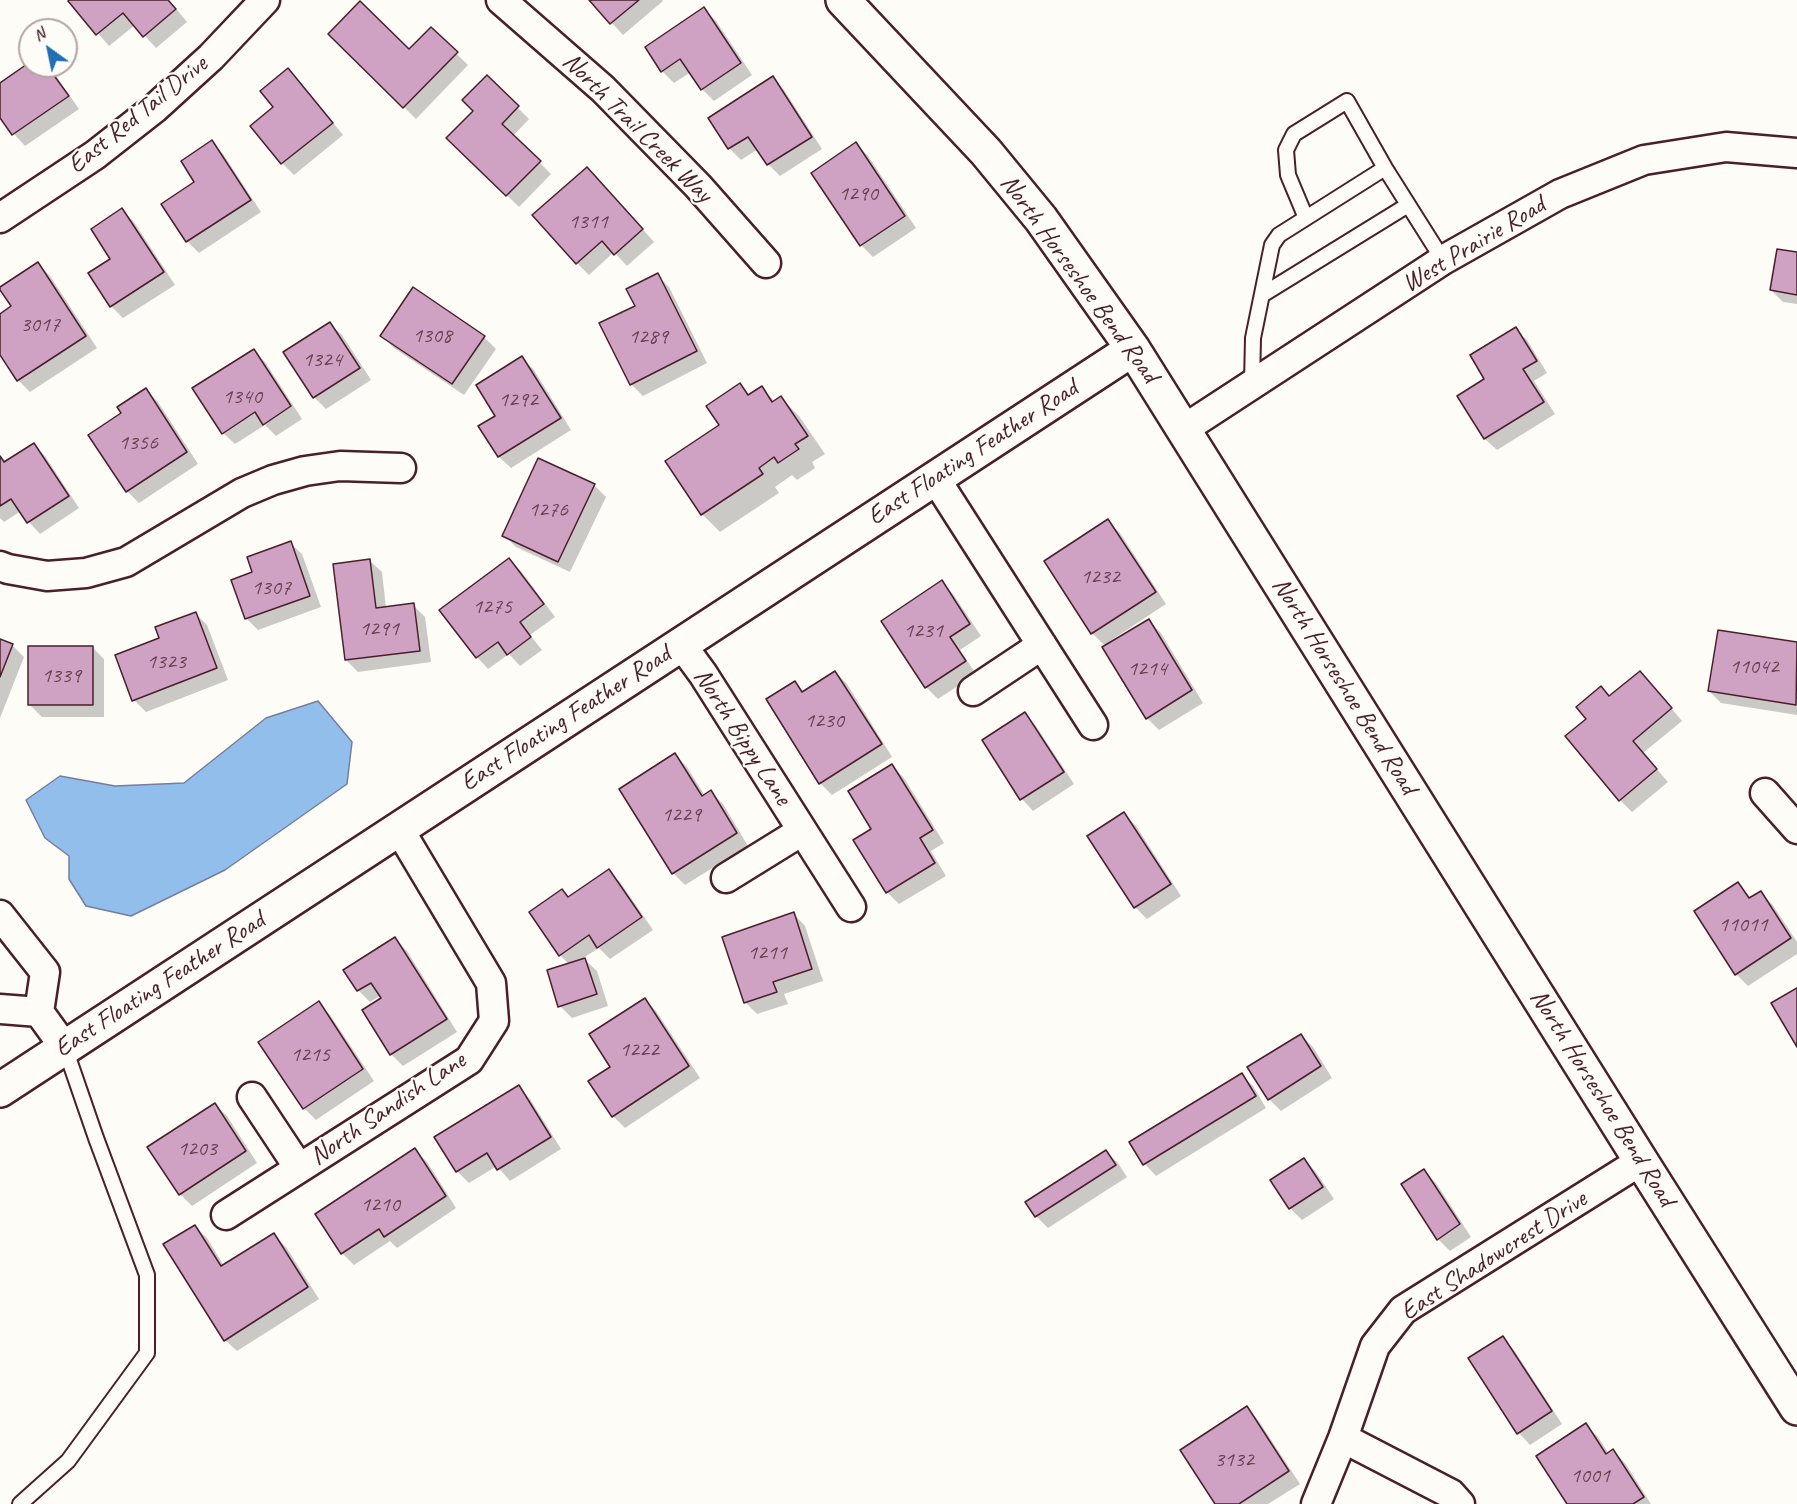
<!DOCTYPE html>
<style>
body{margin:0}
#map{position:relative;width:1797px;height:1504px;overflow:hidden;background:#fdfcf7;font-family:Caveat,sans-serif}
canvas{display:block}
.north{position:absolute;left:18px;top:18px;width:60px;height:60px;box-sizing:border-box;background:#fdfcf7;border:2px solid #b5a4a5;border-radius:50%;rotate:327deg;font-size:16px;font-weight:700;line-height:24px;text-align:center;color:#4a1f2b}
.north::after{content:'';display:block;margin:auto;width:21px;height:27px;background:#1f6fb2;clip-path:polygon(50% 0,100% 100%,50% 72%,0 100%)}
</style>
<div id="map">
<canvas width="1797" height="1504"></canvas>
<div class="north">N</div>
</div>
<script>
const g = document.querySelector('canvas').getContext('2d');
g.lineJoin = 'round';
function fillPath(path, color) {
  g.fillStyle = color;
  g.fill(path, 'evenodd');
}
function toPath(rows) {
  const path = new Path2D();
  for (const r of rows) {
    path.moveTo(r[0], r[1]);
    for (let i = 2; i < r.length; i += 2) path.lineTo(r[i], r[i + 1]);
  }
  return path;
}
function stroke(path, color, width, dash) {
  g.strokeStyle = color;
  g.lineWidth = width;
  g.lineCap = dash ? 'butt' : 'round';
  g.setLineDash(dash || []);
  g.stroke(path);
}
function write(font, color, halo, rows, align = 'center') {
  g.font = font + ' Caveat,sans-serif';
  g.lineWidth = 4.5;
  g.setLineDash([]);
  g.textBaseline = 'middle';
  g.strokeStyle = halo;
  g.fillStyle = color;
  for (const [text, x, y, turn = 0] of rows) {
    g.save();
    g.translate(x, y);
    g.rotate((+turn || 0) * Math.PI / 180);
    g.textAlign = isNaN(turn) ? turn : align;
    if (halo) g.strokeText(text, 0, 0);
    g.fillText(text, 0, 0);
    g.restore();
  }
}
const water = toPath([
 [318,701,352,742,347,784,225,870,131,916,86,906,69,879,69,856,45,838,26,800,60,776,115,786,184,783,266,718,318,701]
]);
fillPath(water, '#91beeb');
stroke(water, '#757e9e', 1.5);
fillPath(toPath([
 [71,0,169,0,187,22,156,48,135,25,109,46,70,1],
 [591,0,662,0,663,1,623,35],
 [704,9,716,21,752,75,714,101,702,89,691,72,674,83,662,71,647,47],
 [431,29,468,65,416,119,330,34,409,51],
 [30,63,30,66,49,66,79,109,25,146,14,134,0,115,0,84],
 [288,70,300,82,343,135,294,175,282,163,252,126,275,107],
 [487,77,529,119,513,136,551,174,519,207,448,138,475,111],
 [773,78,784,90,822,149,780,176,768,164,758,149,741,160,729,148],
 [211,142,223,154,261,212,199,253,187,241,163,204,197,183],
 [856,144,868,156,916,228,873,257,861,245,813,173],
 [599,180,654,242,627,266,614,252,589,275,577,263],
 [122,210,134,222,175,285,123,318,111,306,90,274,112,259],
 [1797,254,1797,304,1783,302,1771,290],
 [38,264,50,276,97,348,30,392,18,380,0,353,0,315,13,307],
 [657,275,669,287,707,363,643,396,631,384,637,306],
 [330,324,342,335,371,380,326,409,314,397],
 [1515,329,1527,340,1547,373,1534,381,1555,414,1497,450,1485,439,1459,396,1486,379],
 [382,336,484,337,496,349,464,395,394,348],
 [253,351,265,362,302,419,276,436,265,425,235,444,223,433],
 [522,358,534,370,571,430,511,468,499,457,480,426,497,416],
 [740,385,750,395,762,388,775,402,781,398,799,416,825,454,812,462,815,468,797,480,792,475,775,487,779,493,720,532,702,514,721,426],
 [146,390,158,402,198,464,139,503,127,491],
 [33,445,45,456,79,508,40,534,29,522,21,511,4,522,0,518,0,455,7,462],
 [594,485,606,497,570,572,516,547,504,535],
 [1108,521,1120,533,1166,604,1110,641,1111,643,1149,621,1161,633,1203,703,1159,730,1147,718,1106,647,1092,633],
 [290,543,302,554,321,607,258,630,246,618,232,581,254,572],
 [509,560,521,571,555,617,530,635,542,650,520,666,509,654,488,669,477,657],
 [370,561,382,572,386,608,413,605,425,617,431,662,358,672,346,660],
 [941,582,953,594,981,636,960,650,976,674,938,699,926,687],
 [195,613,207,625,228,680,146,712,134,700],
 [1719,631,1797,644,1797,715,1721,703,1709,691],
 [0,640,12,645,24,657,0,718],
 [92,647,104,659,104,717,42,717,30,705],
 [835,672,847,684,892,757,832,795,820,783,795,683,804,692],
 [1652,685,1682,721,1643,753,1668,782,1632,812,1620,800,1610,698],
 [1024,714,1036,726,1074,784,1033,811,1022,799],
 [675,755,687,767,705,796,711,792,723,804,748,846,685,885,673,873],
 [892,766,904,778,944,843,931,851,946,876,899,904,887,892,855,840,873,829],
 [1124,814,1136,826,1181,896,1147,919,1135,907],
 [608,871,620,882,653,930,610,959,599,948,583,958,597,971,608,1006,572,1018,560,1006,570,965,560,955,562,891,569,898],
 [1738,884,1751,898,1760,893,1772,904,1797,942,1797,954,1748,986,1736,974],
 [794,914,805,926,823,981,784,994,788,1004,757,1014,745,1002],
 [395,939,407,951,457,1032,403,1066,391,1054,383,998,381,995,370,1002,358,990],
 [645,1000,656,1011,700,1078,625,1128,613,1116,612,1067],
 [318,1003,330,1015,374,1081,316,1120,304,1108],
 [1301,1035,1313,1047,1332,1078,1281,1111,1269,1099],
 [1241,1075,1253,1086,1266,1108,1156,1176,1145,1164,1131,1143],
 [518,1087,530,1099,561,1149,510,1181,497,1166,469,1183,458,1172,436,1138],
 [215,1105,227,1116,257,1163,192,1206,180,1194],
 [415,1150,427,1162,456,1208,397,1248,390,1241,354,1265,342,1253],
 [1106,1152,1118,1163,1127,1177,1048,1228,1036,1216,1028,1202],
 [1304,1159,1315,1171,1334,1199,1302,1220,1290,1208],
 [1424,1171,1436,1183,1471,1237,1450,1251,1438,1239],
 [195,1227,207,1238,224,1266,274,1235,286,1247,319,1299,237,1351,225,1340],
 [1502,1338,1514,1350,1562,1424,1530,1445,1519,1433],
 [1247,1408,1258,1420,1300,1484,1268,1504,1217,1504],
 [1586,1425,1598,1437,1609,1454,1613,1451,1625,1463,1651,1504,1569,1504]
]), '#0003');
const building = toPath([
 [69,0,168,0,176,9,143,37,123,13,96,35,68,1,69,0],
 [589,0,639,0,610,24,589,0],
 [360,1,409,49,431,27,458,52,403,108,328,34,360,1],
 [704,7,741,63,701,90,680,59,661,72,645,47,704,7],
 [30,62,30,66,47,66,69,96,12,135,0,118,0,83,30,62],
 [288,68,333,123,281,164,250,126,273,107,260,91,288,68],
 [487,75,519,106,502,124,541,161,506,196,446,138,473,111,462,100,487,75],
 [773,76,812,137,767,165,748,137,728,149,708,118,773,76],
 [212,140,251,200,186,242,161,204,194,182,181,161,212,140],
 [856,142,905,216,860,246,811,173,856,142],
 [587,167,643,229,614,255,602,241,576,264,532,215,587,167],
 [122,208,164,272,110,307,88,273,110,259,91,229,122,208],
 [1777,249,1797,252,1797,295,1770,290,1777,249],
 [38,262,86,336,17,381,0,355,0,314,11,306,0,290,0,287,38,262],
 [658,273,697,351,630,385,599,323,635,306,626,289,658,273],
 [413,287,485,336,452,384,380,336,413,287],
 [330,322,360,368,313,398,283,352,330,322],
 [1516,327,1537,361,1523,369,1544,402,1484,439,1457,396,1484,379,1470,355,1516,327],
 [254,349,291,406,263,425,255,412,222,434,192,388,254,349],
 [522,356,561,418,498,457,478,426,495,416,476,385,522,356],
 [740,383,748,395,762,386,772,402,781,396,808,436,795,444,799,449,778,463,774,457,759,468,763,474,701,515,665,461,719,425,706,406,740,383],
 [146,388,187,452,126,492,88,435,121,413,117,407,146,388],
 [34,443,69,496,27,523,11,499,0,506,0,456,4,462,34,443],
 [538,458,595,484,558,562,502,536,538,458],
 [1108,519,1156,592,1091,634,1044,561,1108,519],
 [291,541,310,596,245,619,231,580,252,572,247,557,291,541],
 [509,558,544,604,520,622,531,637,507,655,498,642,476,658,439,610,509,558],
 [370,559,376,608,414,603,420,651,345,660,333,564,370,559],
 [942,580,970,624,950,637,966,661,925,688,881,621,942,580],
 [196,612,217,668,132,701,115,655,159,638,155,627,196,612],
 [1149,619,1192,690,1146,719,1102,647,1149,619],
 [1718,630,1797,642,1796,705,1708,691,1718,630],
 [0,639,13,644,0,677,0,639],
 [28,646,93,646,93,705,28,705,28,646],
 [835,671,882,744,819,784,766,699,795,681,802,692,835,671],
 [1640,671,1672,708,1633,741,1657,769,1619,801,1565,736,1586,719,1576,707,1601,686,1609,696,1640,671],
 [1025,712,1064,772,1020,800,982,740,1025,712],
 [675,753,702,796,711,790,737,833,672,874,619,789,675,753],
 [892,764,933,830,920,838,935,863,886,893,853,840,871,829,848,791,892,764],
 [1124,812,1171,884,1134,908,1087,836,1124,812],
 [609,869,642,917,597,948,589,935,559,956,529,912,562,889,568,897,609,869],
 [1738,882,1749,898,1761,891,1791,938,1735,975,1694,911,1738,882],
 [794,912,812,969,773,982,777,992,744,1003,722,937,794,912],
 [395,937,447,1019,390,1055,362,1010,381,998,371,983,357,991,343,970,395,937],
 [585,958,597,994,558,1007,547,970,585,958],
 [1797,988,1797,1047,1771,1003,1797,988],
 [645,998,689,1066,612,1117,588,1081,610,1067,589,1034,645,998],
 [319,1001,363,1069,303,1109,258,1042,319,1001],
 [1301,1034,1321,1066,1268,1100,1247,1067,1301,1034],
 [1242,1073,1256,1096,1143,1165,1129,1142,1242,1073],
 [519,1085,551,1137,497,1170,487,1153,456,1172,434,1137,519,1085],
 [215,1103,246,1151,179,1195,147,1147,215,1103],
 [415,1148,446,1196,384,1237,379,1229,341,1254,315,1214,415,1148],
 [1106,1150,1116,1165,1035,1217,1025,1202,1106,1150],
 [1304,1158,1323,1187,1289,1209,1270,1180,1304,1158],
 [1424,1169,1460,1224,1437,1240,1401,1184,1424,1169],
 [195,1225,221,1266,274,1233,308,1287,224,1341,163,1244,195,1225],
 [1503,1336,1552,1411,1517,1434,1468,1358,1503,1336],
 [1247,1406,1289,1471,1239,1504,1215,1504,1180,1450,1247,1406],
 [1586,1423,1606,1454,1613,1449,1644,1497,1633,1504,1567,1504,1536,1456,1586,1423]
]);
fillPath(building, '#cfa1c3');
stroke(building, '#4a1f2b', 1.5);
const lane = toPath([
 [1306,218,1288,175,1286,150,1294,134,1347,101,1385,168,1443,260],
 [1262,295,1408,205],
 [1252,383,1253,338,1272,245,1279,235,1385,168],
 [20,1504,68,1461,147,1353,147,1275,96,1138,65,1048]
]);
const street = toPath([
 [501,0,603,89,698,186,766,263],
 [0,218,95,155,155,108,211,57,265,0],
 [1184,429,1443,260,1560,194,1644,160,1726,147,1797,153],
 [935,478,1093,725],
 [0,566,8,569,47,576,86,573,126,562,242,493,273,480,305,471,340,466,401,468],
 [681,644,703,674,851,907],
 [973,691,1042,645],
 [1765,793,1797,829],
 [726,878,802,831],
 [0,915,45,972,39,1012,65,1048],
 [0,1009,39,1012],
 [252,1097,299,1168],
 [226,1215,469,1060,494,1021,491,983,399,829],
 [1343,1438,1451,1494,1460,1504],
 [1316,1504,1343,1438,1375,1346,1403,1310,1641,1161]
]);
const secondary = toPath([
 [843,0,986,152,1041,219,1133,349,1641,1161,1797,1408],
 [0,1090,1133,349]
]);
stroke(lane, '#4a1f2b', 18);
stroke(street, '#4a1f2b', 33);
stroke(secondary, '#4a1f2b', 38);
stroke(lane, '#fdfcf7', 14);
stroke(street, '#fdfcf7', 28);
stroke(secondary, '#fdfcf7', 33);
write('22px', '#6b4051', null, [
 ["1290",858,194],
 ["1311",588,222],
 ["3017",40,325],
 ["1308",432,336],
 ["1289",648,337],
 ["1324",322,360],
 ["1340",242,397],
 ["1292",518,400],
 ["1356",138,443],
 ["1276",548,510],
 ["1232",1100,577],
 ["1307",271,588],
 ["1275",492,607],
 ["1291",379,629],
 ["1231",923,631],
 ["1323",166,662],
 ["11042",1754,667],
 ["1214",1147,669],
 ["1339",61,676],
 ["1230",824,721],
 ["1229",681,815],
 ["11011",1743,925],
 ["1211",767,953],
 ["1222",639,1050],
 ["1215",310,1055],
 ["1203",197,1149],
 ["1210",380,1205],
 ["3132",1234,1460],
 ["1001",1590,1476]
]);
write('26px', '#4a1f2b', '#fdfcf7', [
 ["East Red Tail Drive",138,115,-39],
 ["North Trail Creek Way",637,128,45],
 ["West Prairie Road",1474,245,-31],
 ["North Horseshoe Bend Road",1079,279,54],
 ["East Floating Feather Road",973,453,-33],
 ["North Horseshoe Bend Road",1344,686,58],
 ["East Floating Feather Road",566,719,-33],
 ["North Bippy Lane",742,737,57],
 ["East Floating Feather Road",160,985,-33],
 ["North Horseshoe Bend Road",1602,1098,58],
 ["North Sandish Lane",388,1109,-34],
 ["East Shadowcrest Drive",1494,1256,-33]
]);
</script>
